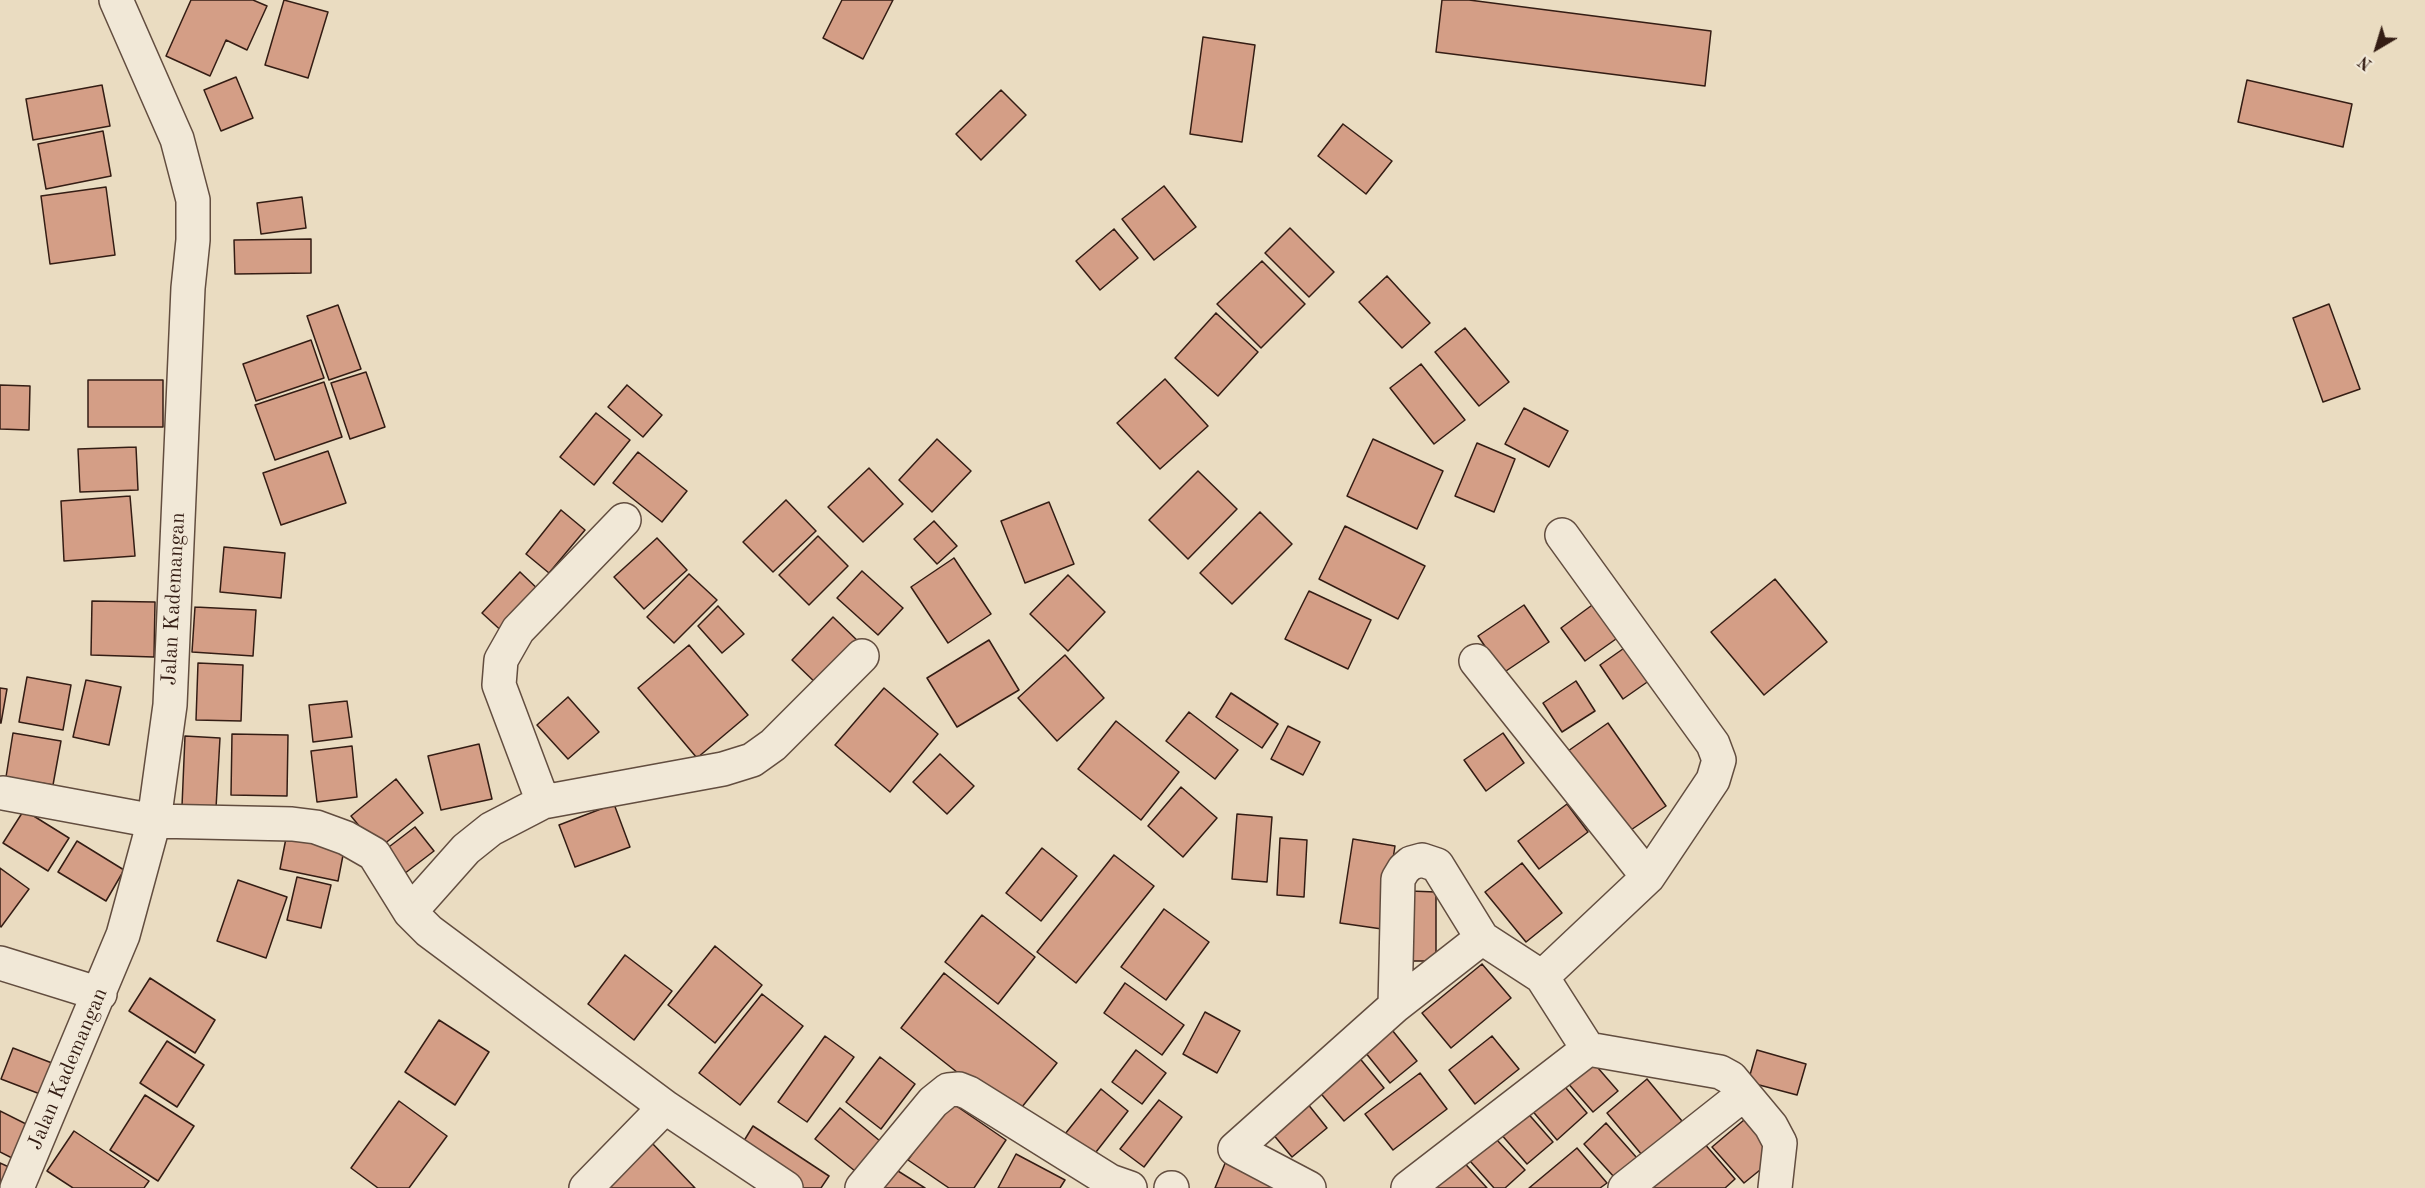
<!DOCTYPE html>
<style>
body{margin:0}
#map{position:relative;width:2425px;height:1188px;overflow:hidden;background:#eadcc1;font-family:"Old Standard TT",serif}
canvas{display:block}
.north{position:absolute;left:2347px;top:18px;width:60px;height:60px;-webkit-text-stroke:4px #f1e8d7;paint-order:stroke;rotate:218deg;font-size:16px;font-weight:700;line-height:24px;text-align:center;color:#341d14}
.north::after{content:'';display:block;margin:auto;width:21px;height:27px;background:#341d14;clip-path:polygon(50% 0,100% 100%,50% 72%,0 100%)}
</style>
<div id="map">
<canvas width="2425" height="1188"></canvas>
<div class="north">N</div>
</div>
<script>
const g = document.querySelector('canvas').getContext('2d');
g.lineJoin = 'round';
function fillPath(path, color) {
  g.fillStyle = color;
  g.fill(path, 'evenodd');
}
function toPath(rows) {
  const path = new Path2D();
  for (const r of rows) {
    path.moveTo(r[0], r[1]);
    for (let i = 2; i < r.length; i += 2) path.lineTo(r[i], r[i + 1]);
  }
  return path;
}
function stroke(path, color, width, dash) {
  g.strokeStyle = color;
  g.lineWidth = width;
  g.lineCap = dash ? 'butt' : 'round';
  g.setLineDash(dash || []);
  g.stroke(path);
}
function write(font, color, halo, rows, align = 'center') {
  g.font = font + ' "Old Standard TT",serif';
  g.lineWidth = 4.5;
  g.setLineDash([]);
  g.textBaseline = 'middle';
  g.strokeStyle = halo;
  g.fillStyle = color;
  for (const [text, x, y, turn = 0] of rows) {
    g.save();
    g.translate(x, y);
    g.rotate((+turn || 0) * Math.PI / 180);
    g.textAlign = isNaN(turn) ? turn : align;
    if (halo) g.strokeText(text, 0, 0);
    g.fillText(text, 0, 0);
    g.restore();
  }
}
const building = toPath([
 [191,0,253,0,267,6,247,50,226,40,210,76,166,56,191,0],
 [284,0,328,12,308,78,265,65,284,0],
 [842,0,893,0,863,59,823,38,842,0],
 [1442,0,1469,0,1711,31,1705,86,1436,52,1442,0],
 [1203,37,1255,45,1242,142,1190,134,1203,37],
 [236,77,253,118,221,131,204,90,236,77],
 [2247,80,2352,104,2343,147,2238,122,2247,80],
 [102,85,110,126,33,140,26,99,102,85],
 [1001,90,1026,115,981,160,956,134,1001,90],
 [1343,124,1392,161,1366,194,1318,156,1343,124],
 [103,131,111,176,46,189,38,144,103,131],
 [1164,186,1196,227,1154,260,1122,219,1164,186],
 [106,187,115,255,50,264,41,196,106,187],
 [302,197,306,228,261,234,257,203,302,197],
 [1290,228,1334,272,1309,297,1265,253,1290,228],
 [1114,229,1138,258,1100,290,1076,261,1114,229],
 [311,239,311,273,235,274,234,240,311,239],
 [1262,261,1305,304,1261,348,1217,304,1262,261],
 [1387,276,1430,323,1402,348,1359,302,1387,276],
 [2329,304,2360,389,2323,402,2293,318,2329,304],
 [338,305,361,369,329,380,307,316,338,305],
 [1216,313,1258,352,1218,396,1175,358,1216,313],
 [1465,328,1509,382,1479,406,1435,352,1465,328],
 [311,340,324,378,256,401,243,364,311,340],
 [1421,364,1465,420,1434,444,1390,388,1421,364],
 [366,372,385,427,350,439,331,383,366,372],
 [1165,379,1208,426,1160,469,1117,423,1165,379],
 [88,380,163,380,163,427,88,427,88,380],
 [324,382,342,437,275,460,255,405,324,382],
 [0,385,30,386,29,430,0,429,0,385],
 [627,385,662,415,643,437,608,407,627,385],
 [1524,408,1568,431,1549,467,1505,444,1524,408],
 [596,413,630,440,594,485,560,457,596,413],
 [937,439,971,471,932,512,899,480,937,439],
 [1373,439,1443,471,1417,529,1347,496,1373,439],
 [1477,443,1515,459,1494,512,1455,496,1477,443],
 [136,447,138,490,80,492,78,449,136,447],
 [328,451,346,503,281,525,263,473,328,451],
 [638,452,687,491,662,522,613,483,638,452],
 [869,468,903,504,863,542,828,507,869,468],
 [1198,471,1237,509,1188,559,1149,520,1198,471],
 [130,496,135,556,64,561,61,501,130,496],
 [786,500,816,531,773,572,743,542,786,500],
 [1049,502,1074,564,1025,583,1001,521,1049,502],
 [561,510,585,530,549,573,526,554,561,510],
 [1260,512,1292,544,1232,604,1200,573,1260,512],
 [934,521,957,546,937,564,914,539,934,521],
 [1345,526,1425,566,1398,619,1319,579,1345,526],
 [818,536,848,566,809,605,779,575,818,536],
 [657,538,687,570,644,609,614,577,657,538],
 [224,547,285,553,281,598,220,592,224,547],
 [954,558,991,614,948,643,911,587,954,558],
 [862,571,903,608,878,635,837,598,862,571],
 [520,572,543,594,506,635,482,613,520,572],
 [689,574,717,600,674,643,647,617,689,574],
 [1068,575,1105,612,1068,651,1030,614,1068,575],
 [1775,579,1827,642,1764,695,1711,632,1775,579],
 [1309,591,1371,620,1348,669,1285,639,1309,591],
 [1599,600,1623,634,1585,661,1561,628,1599,600],
 [92,601,155,602,154,657,91,655,92,601],
 [1524,605,1549,642,1503,673,1478,636,1524,605],
 [718,606,744,634,722,653,698,626,718,606],
 [195,607,256,610,253,656,192,652,195,607],
 [833,617,862,645,821,688,792,660,833,617],
 [989,640,1019,690,957,727,927,678,989,640],
 [1630,644,1653,678,1623,699,1600,665,1630,644],
 [689,645,748,715,697,758,638,688,689,645],
 [1065,655,1104,698,1057,741,1018,698,1065,655],
 [198,663,243,665,241,721,196,720,198,663],
 [27,677,71,685,63,730,19,722,27,677],
 [86,680,121,687,109,745,73,737,86,680],
 [1576,681,1595,711,1562,732,1543,703,1576,681],
 [0,688,7,689,1,723,0,723,0,688],
 [884,688,938,734,890,792,835,745,884,688],
 [1231,693,1278,724,1262,748,1216,717,1231,693],
 [568,697,599,732,568,759,537,725,568,697],
 [347,701,352,737,313,742,309,705,347,701],
 [1189,712,1238,750,1215,779,1166,741,1189,712],
 [1116,721,1179,772,1141,820,1078,769,1116,721],
 [1608,723,1666,806,1625,834,1568,751,1608,723],
 [1288,726,1320,742,1303,775,1271,759,1288,726],
 [13,733,61,741,53,785,6,777,13,733],
 [1503,733,1524,763,1486,791,1464,760,1503,733],
 [232,734,288,735,287,796,231,795,232,734],
 [185,736,220,738,216,808,182,806,185,736],
 [479,744,492,799,441,810,428,756,479,744],
 [352,746,357,797,317,802,311,751,352,746],
 [940,754,974,786,947,814,913,782,940,754],
 [396,779,423,813,378,849,351,816,396,779],
 [1181,787,1217,818,1183,857,1148,826,1181,787],
 [614,804,630,847,575,867,559,825,614,804],
 [1567,804,1588,832,1539,869,1518,841,1567,804],
 [24,810,69,838,48,871,3,843,24,810],
 [1237,814,1272,817,1267,882,1232,879,1237,814],
 [415,827,434,851,400,877,381,853,415,827],
 [287,833,345,845,338,881,280,869,287,833],
 [1280,838,1307,840,1304,897,1277,895,1280,838],
 [1353,839,1395,846,1382,929,1340,923,1353,839],
 [77,841,124,870,106,901,58,872,77,841],
 [1042,848,1077,876,1041,921,1006,893,1042,848],
 [1114,855,1154,886,1076,983,1037,952,1114,855],
 [1522,863,1562,913,1526,942,1485,892,1522,863],
 [0,868,29,889,1,927,0,926,0,868],
 [297,877,331,885,321,928,287,920,297,877],
 [238,880,287,897,266,958,217,941,238,880],
 [1410,891,1436,892,1436,961,1410,961,1410,891],
 [1164,909,1209,942,1166,1000,1121,967,1164,909],
 [982,915,1035,957,998,1004,945,962,982,915],
 [715,946,762,985,715,1043,668,1005,715,946],
 [625,955,672,991,634,1040,588,1004,625,955],
 [1482,964,1511,998,1451,1048,1422,1013,1482,964],
 [944,973,1057,1063,1014,1117,901,1028,944,973],
 [150,978,215,1020,195,1053,129,1011,150,978],
 [1125,983,1184,1025,1162,1055,1104,1013,1125,983],
 [762,994,803,1026,740,1105,699,1073,762,994],
 [1205,1012,1240,1031,1217,1073,1183,1054,1205,1012],
 [439,1020,489,1052,455,1105,405,1072,439,1020],
 [1388,1025,1417,1061,1390,1083,1361,1047,1388,1025],
 [825,1036,854,1057,807,1122,778,1102,825,1036],
 [1492,1036,1519,1069,1475,1104,1449,1070,1492,1036],
 [167,1041,204,1065,177,1107,140,1083,167,1041],
 [13,1048,52,1063,40,1094,1,1079,13,1048],
 [1136,1050,1166,1073,1142,1104,1112,1082,1136,1050],
 [1353,1050,1384,1088,1344,1121,1312,1083,1353,1050],
 [1757,1050,1806,1064,1797,1095,1748,1082,1757,1050],
 [880,1057,915,1084,881,1129,846,1102,880,1057],
 [1591,1060,1618,1091,1593,1112,1566,1081,1591,1060],
 [1420,1073,1447,1109,1393,1150,1365,1114,1420,1073],
 [1647,1079,1682,1121,1642,1155,1607,1113,1647,1079],
 [1560,1081,1587,1113,1557,1140,1530,1108,1560,1081],
 [1101,1089,1128,1111,1089,1161,1061,1139,1101,1089],
 [145,1095,194,1126,158,1181,110,1150,145,1095],
 [1303,1098,1327,1128,1292,1157,1267,1127,1303,1098],
 [1159,1100,1182,1117,1144,1167,1120,1149,1159,1100],
 [399,1101,447,1136,409,1188,378,1188,351,1168,399,1101],
 [949,1101,1006,1140,974,1188,949,1188,908,1160,949,1101],
 [840,1108,880,1141,855,1171,815,1139,840,1108],
 [1525,1110,1553,1142,1527,1164,1500,1133,1525,1110],
 [0,1111,30,1126,14,1159,0,1152,0,1111],
 [1744,1120,1776,1157,1744,1183,1712,1147,1744,1120],
 [1606,1123,1637,1158,1615,1178,1584,1144,1606,1123],
 [753,1126,829,1176,821,1188,799,1188,739,1149,753,1126],
 [74,1131,149,1181,144,1188,73,1188,47,1171,74,1131],
 [1496,1139,1525,1170,1505,1188,1494,1188,1470,1161,1496,1139],
 [651,1142,695,1188,607,1188,651,1142],
 [1703,1142,1735,1179,1725,1188,1651,1188,1703,1142],
 [1577,1148,1607,1183,1600,1188,1529,1188,1577,1148],
 [1016,1154,1065,1180,1060,1188,998,1188,1016,1154],
 [1228,1156,1275,1177,1270,1188,1215,1188,1228,1156],
 [1460,1158,1487,1188,1430,1188,1460,1158],
 [0,1163,11,1168,1,1188,0,1188,0,1163],
 [890,1166,925,1188,877,1188,890,1166]
]);
fillPath(building, '#d49e86');
stroke(building, '#341d14', 1.5);
const street = toPath([
 [1562,535,1713,744,1719,760,1713,780,1648,877,1542,977,1588,1049,1720,1072,1731,1078,1771,1126,1780,1143,1775,1188],
 [1476,661,1648,877],
 [3,793,154,821,292,824,316,827,346,838,374,854,410,912,429,931,665,1107,786,1188],
 [543,802,723,769,752,760,773,745,862,656],
 [410,912,466,849,491,829,543,802,499,685,501,660,518,630,624,520],
 [0,963,100,994],
 [1395,1006,1398,879,1404,869,1411,863,1422,860,1437,865,1482,938,1542,977],
 [17,1188,123,935,154,821,170,705,188,288,193,240,193,200,177,139,116,0],
 [586,1188,665,1107],
 [862,1188,933,1102,948,1090,959,1089,969,1093,1110,1181,1130,1188],
 [1171,1188,1172,1188],
 [1309,1188,1235,1149,1395,1006,1482,938],
 [1408,1188,1588,1049],
 [1625,1188,1744,1094]
]);
stroke(street, '#624d3f', 36);
stroke(street, '#f1e8d7', 33);
write('21px', '#341d14', '#f1e8d7', [
 ["Jalan Kademangan",174,599,-87],
 ["Jalan Kademangan",68,1069,-67]
]);
</script>
